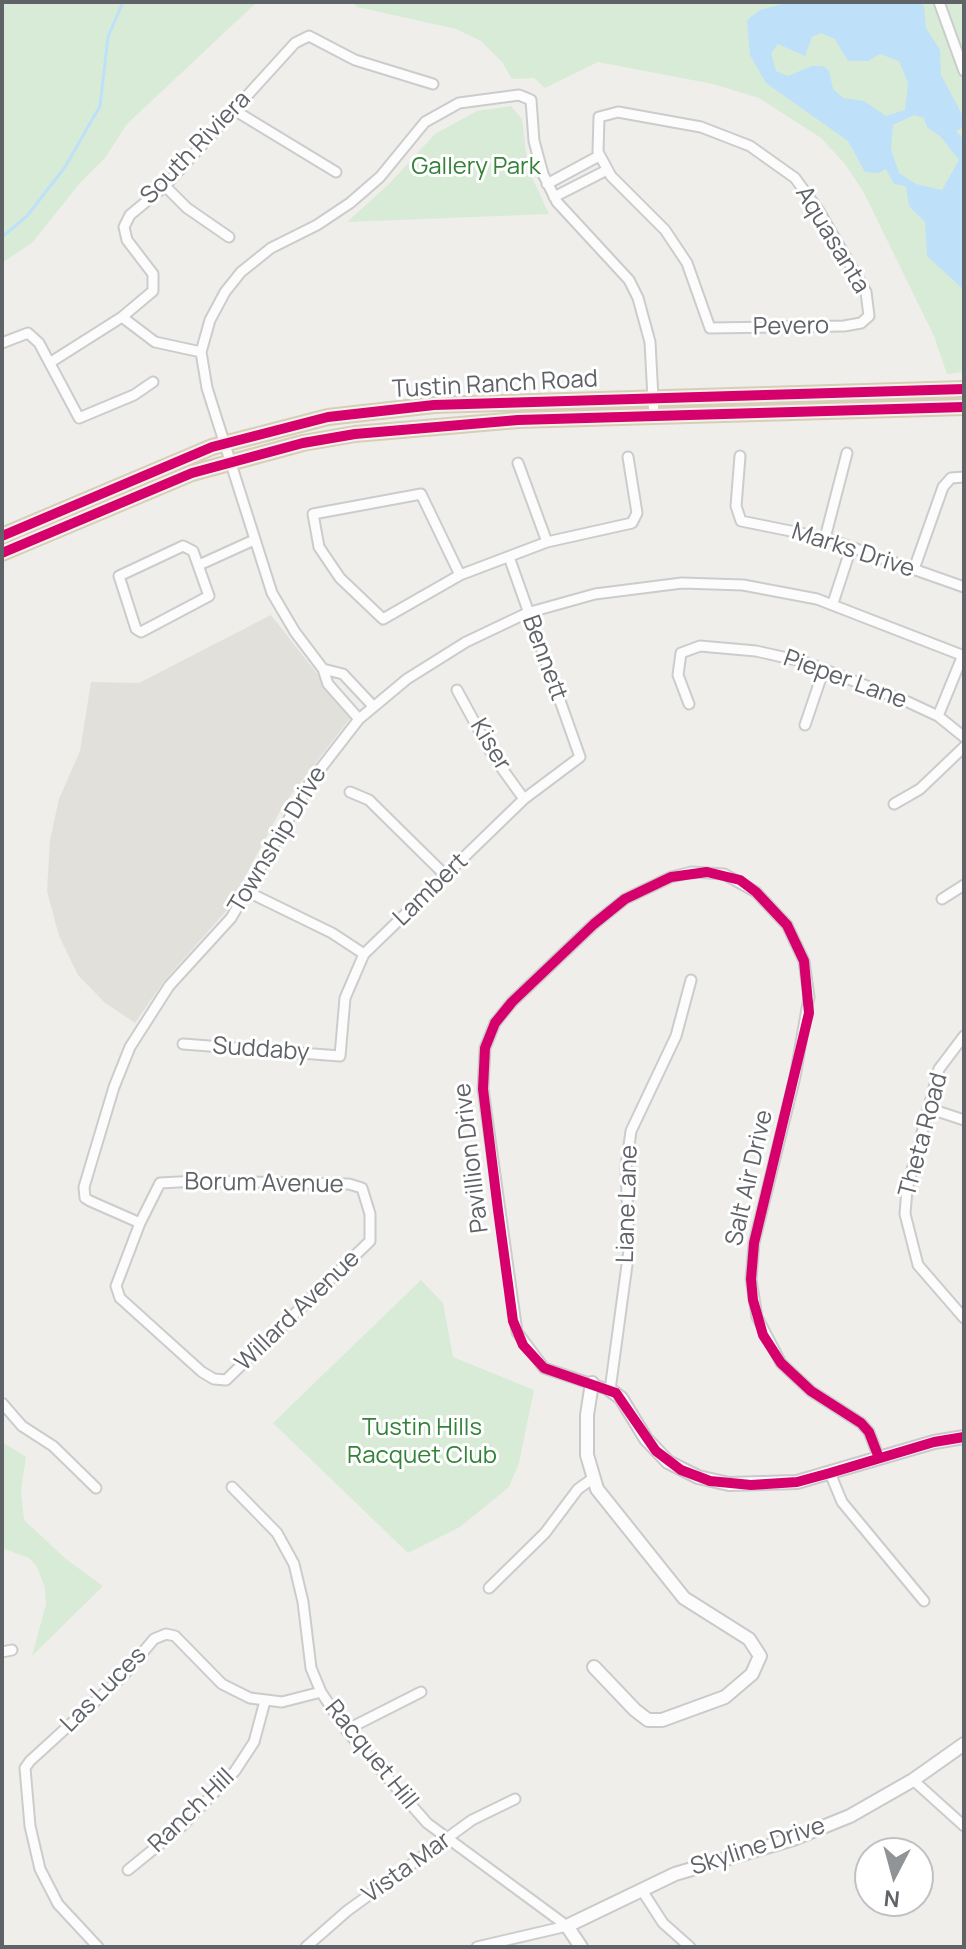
<!DOCTYPE html>
<style>
body{margin:0}
#map{position:relative;width:966px;height:1949px;overflow:hidden;background:#efeeea;font-family:Manrope,sans-serif}
canvas{display:block}
.frame{position:absolute;inset:0;border:4px solid #5f6368;pointer-events:none}
.north{position:absolute;left:854px;top:1837px;width:80px;height:80px;box-sizing:border-box;background:#fff;border:2px solid #bfc1c3;border-radius:50%;rotate:186deg;font-size:22px;font-weight:700;line-height:32px;text-align:center;color:#5f6368}
.north::after{content:'';display:block;margin:auto;width:28px;height:36px;background:#919496;clip-path:polygon(50% 0,100% 100%,50% 72%,0 100%)}
</style>
<div id="map">
<canvas width="966" height="1949"></canvas>
<div class="frame"></div>
<div class="north">N</div>
</div>
<script>
const g = document.querySelector('canvas').getContext('2d');
g.lineJoin = 'round';
function fillPath(path, color) {
  g.fillStyle = color;
  g.fill(path, 'evenodd');
}
function toPath(rows) {
  const path = new Path2D();
  for (const r of rows) {
    path.moveTo(r[0], r[1]);
    for (let i = 2; i < r.length; i += 2) path.lineTo(r[i], r[i + 1]);
  }
  return path;
}
function stroke(path, color, width, dash) {
  g.strokeStyle = color;
  g.lineWidth = width;
  g.lineCap = dash ? 'butt' : 'round';
  g.setLineDash(dash || []);
  g.stroke(path);
}
function write(font, color, halo, rows, align = 'center') {
  g.font = font + ' Manrope,sans-serif';
  g.lineWidth = 6;
  g.setLineDash([]);
  g.textBaseline = 'middle';
  g.strokeStyle = halo;
  g.fillStyle = color;
  for (const [text, x, y, turn = 0] of rows) {
    g.save();
    g.translate(x, y);
    g.rotate((+turn || 0) * Math.PI / 180);
    g.textAlign = isNaN(turn) ? turn : align;
    if (halo) g.strokeText(text, 0, 0);
    g.fillText(text, 0, 0);
    g.restore();
  }
}
fillPath(toPath([
 [271,615,351,717,284,804,227,910,164,981,135,1023,104,1002,78,975,59,936,47,891,50,840,59,799,80,751,91,682,139,683]
]), '#e2e0da');
fillPath(toPath([
 [2,2,257,2,127,124,105,158,79,184,33,242,2,263],
 [353,2,964,2,964,372,947,374,934,336,863,191,845,164,821,138,759,98,713,84,598,62,545,88,534,78,512,79,502,62,481,41,456,29,357,7],
 [511,106,522,119,528,169,549,214,347,222,389,184,435,134,477,111],
 [421,1280,443,1303,453,1357,534,1390,519,1463,509,1487,460,1527,408,1553,273,1423],
 [2,1442,26,1457,21,1490,24,1520,66,1559,103,1586,32,1656,46,1604,45,1588,37,1567,29,1558,2,1548]
]), '#d8ebd6');
fillPath(toPath([
 [789,2,921,2,924,7,926,28,940,50,941,75,964,118,964,127,956,131,964,140,964,290,927,256,925,222,909,206,906,186,894,184,886,169,878,173,865,172,848,141,766,83,750,55,747,20,760,10],
 [821,33,835,39,848,61,868,61,880,54,899,61,908,83,905,110,886,116,864,101,843,98,833,89,829,71,823,66,812,66,788,76,776,71,771,53,778,44,805,56,812,37],
 [914,115,924,118,927,127,941,137,959,160,942,190,916,184,899,173,891,149,893,125]
]), '#bfe0f9');
stroke(toPath([
 [2,237,27,216,65,167,100,106,108,37,123,2]
]), '#bfe0f9', 3);
const street = toPath([
 [939,2,964,71],
 [234,110,336,172],
 [618,112,701,127,750,146,795,178,819,211,866,292,869,316,861,323,844,326,710,328,687,263,665,230,611,176,598,152,599,117,618,112],
 [547,184,599,156],
 [165,186,187,208,229,237],
 [554,197,607,170],
 [122,317,155,342,201,352],
 [2,343,28,333,39,343,79,418,134,395,153,382],
 [51,362,122,317,153,291,153,274,127,240,124,227,130,215,165,186,295,43,309,36,355,60,433,84],
 [740,456,736,506,741,521,825,538,964,587],
 [518,463,547,542],
 [825,538,847,453],
 [183,546,193,551,209,596,141,632,136,629,119,576,183,546],
 [199,565,254,540],
 [914,569,943,487,951,478,964,477],
 [460,575,421,494,313,514,319,547,340,578,383,619,460,575,547,542,632,523,637,513,628,457],
 [833,603,851,548],
 [323,669,343,674,373,706],
 [457,690,493,756,524,799],
 [689,704,678,675,681,653,700,646,756,651,805,662,908,702,938,716,964,737],
 [938,716,963,655],
 [359,719,328,684,323,669,295,632,272,593,207,388,201,352,210,320,225,292,241,272,271,248,317,225,350,203,380,177,425,122,459,103,519,95,531,100,534,141,543,174,557,202,629,280,638,298,650,342,654,417],
 [805,725,824,669],
 [350,792,369,800,446,876],
 [894,804,920,789,964,747],
 [248,892,332,933,364,954],
 [942,899,964,885],
 [691,980,676,1036,631,1131,626,1167,629,1250,610,1390,544,1368,517,1332,483,1089,485,1048,495,1023,512,1002,594,924,625,899,671,877,692,872,724,874,756,892,787,925,804,961,809,997,795,1077,754,1243,751,1279,757,1317,781,1363,811,1391,861,1423,869,1432,879,1458],
 [964,1036,939,1069,907,1189,905,1214,918,1265,964,1318],
 [183,1044,340,1056,345,998,364,954,524,799,580,757,509,557],
 [928,1108,964,1120],
 [197,1181,349,1184,362,1188,370,1214,370,1241,226,1380,214,1379,202,1372,120,1298,116,1286,140,1223,160,1183,197,1181],
 [140,1223,90,1201,85,1198,84,1187,114,1087,130,1047,169,986,231,918,311,781,359,719,407,679,466,642,527,613,595,594,682,583,743,585,817,599,964,656],
 [2,1403,22,1426,53,1446,96,1488],
 [830,1473,842,1502,924,1601],
 [232,1487,277,1533,294,1564,303,1602,311,1668,321,1692,346,1730,427,1823,567,1926],
 [489,1588,545,1533,578,1489,592,1479],
 [2,1652,12,1650],
 [346,1730,421,1692],
 [913,1780,964,1826],
 [128,1870,182,1826,235,1771,254,1742,265,1701],
 [641,1889,663,1923,690,1947],
 [98,1947,58,1904,40,1869,30,1826,25,1768,30,1761,122,1677,154,1639,166,1634,175,1636,222,1684,250,1698,282,1702,321,1692],
 [306,1947,347,1911,472,1820,515,1799],
 [477,1947,567,1926]
]);
const secondary = toPath([
 [592,1383,587,1415,587,1455,597,1489,684,1598,749,1639,760,1656,752,1674,725,1697,662,1720,648,1720,635,1710,594,1667],
 [610,1390,621,1398,646,1439,668,1462,698,1477,729,1484,797,1482,934,1442,964,1437],
 [581,1947,567,1926,675,1874,793,1839,850,1816,913,1780,964,1744]
]);
const primary = toPath([
 [2,536,212,447,328,417,434,405,964,389],
 [2,553,192,473,303,443,355,434,518,420,964,407]
]);
stroke(street, '#cbcccc', 13);
stroke(secondary, '#cacacb', 16);
stroke(primary, '#d7ceb8', 18);
stroke(street, '#fdfcfc', 9);
stroke(secondary, '#fdfcfc', 12);
stroke(primary, '#f4f2e9', 14);
stroke(toPath([
 [2,536,212,447,328,417,434,405,964,389],
 [2,553,192,473,303,443,355,434,518,420,964,407],
 [879,1458,869,1432,861,1423,811,1391,781,1363,763,1335,753,1300,751,1279,754,1243,809,1013,804,961,787,925,756,892,740,880,707,872,671,877,625,899,594,924,512,1002,495,1023,485,1048,483,1089,498,1210,513,1321,523,1345,544,1368,616,1393,656,1451,681,1470,710,1481,751,1485,797,1482,830,1473,934,1442,964,1437]
]), '#d6006c', 10);
write('24px', '#5f6368', '#fff', [
 ["South Riviera",196,148,-46],
 ["Aquasanta",832,240,59],
 ["Pevero",791,327,-1],
 ["Tustin Ranch Road",495,385,-3],
 ["Marks Drive",853,551,18],
 ["Bennett",544,658,70],
 ["Pieper Lane",845,680,20],
 ["Kiser",490,745,59],
 ["Township Drive",278,840,-59],
 ["Lambert",431,890,-44],
 ["Suddaby",261,1050,4],
 ["Theta Road",924,1135,-75],
 ["Pavillion Drive",472,1158,-97],
 ["Salt Air Drive",750,1178,-77],
 ["Borum Avenue",264,1184,1],
 ["Liane Lane",628,1204,-88],
 ["Willard Avenue",298,1311,-44],
 ["Las Luces",104,1690,-45],
 ["Racquet Hill",371,1755,51],
 ["Ranch Hill",192,1811,-44],
 ["Skyline Drive",758,1847,-18],
 ["Vista Mar",407,1868,-36]
]);
write('24px', '#348238', '#fff', [
 ["Gallery Park",476,167],
 ["Tustin Hills",422,1428],
 ["Racquet Club",422,1456]
]);
</script>
